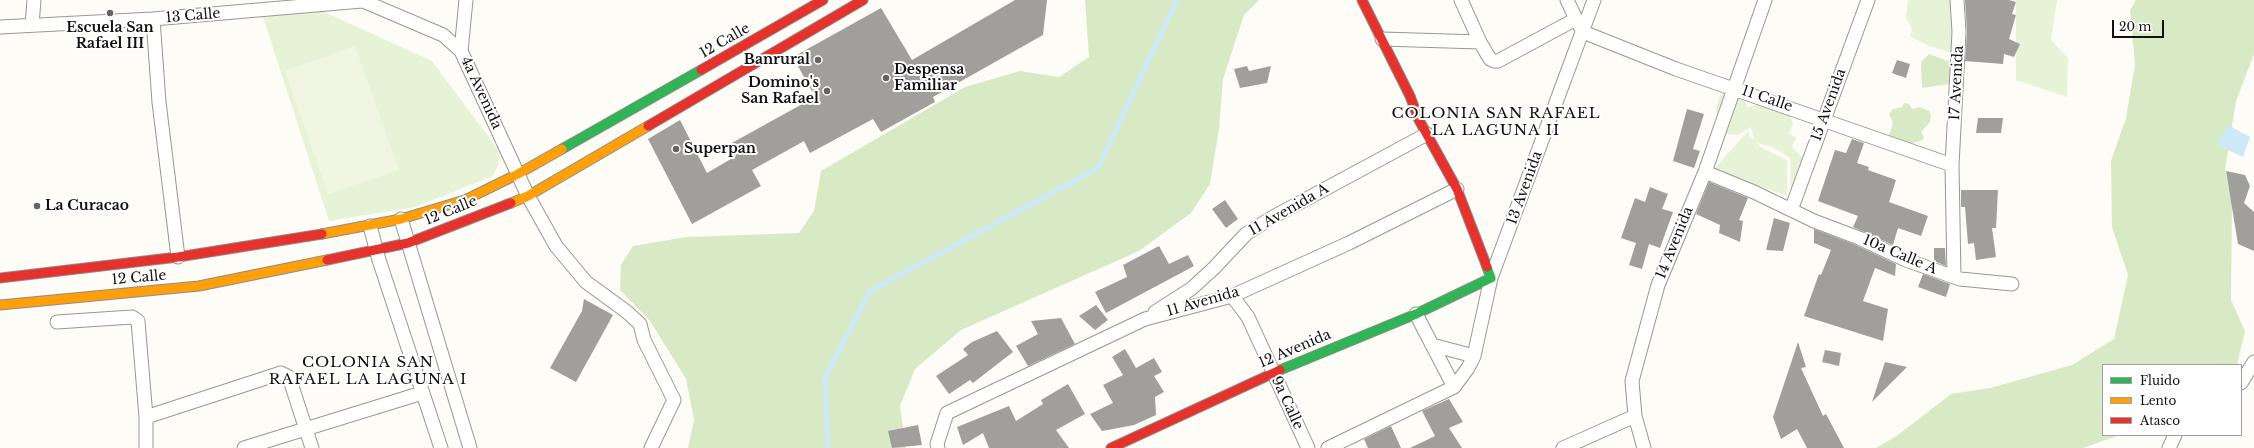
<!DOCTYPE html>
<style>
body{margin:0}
#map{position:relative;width:2254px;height:448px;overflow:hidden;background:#fdfcf7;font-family:"Libre Baskerville",serif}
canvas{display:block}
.legend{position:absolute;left:2102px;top:364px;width:140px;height:72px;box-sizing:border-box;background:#fff;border:1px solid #a0a0a0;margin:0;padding:5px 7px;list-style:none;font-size:12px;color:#111}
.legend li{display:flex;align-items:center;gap:8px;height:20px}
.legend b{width:20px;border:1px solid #a0a0a0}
.scale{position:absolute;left:2112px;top:20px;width:52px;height:18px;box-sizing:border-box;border:2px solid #111;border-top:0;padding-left:5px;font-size:12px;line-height:14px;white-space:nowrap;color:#111;-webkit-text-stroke:3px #fff;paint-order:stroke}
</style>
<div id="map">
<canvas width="2254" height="448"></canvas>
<ul class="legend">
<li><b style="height:5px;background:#30b455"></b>Fluido</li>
<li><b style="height:5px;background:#ff9f0a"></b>Lento</li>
<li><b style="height:5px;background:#e5322d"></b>Atasco</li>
</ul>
<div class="scale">20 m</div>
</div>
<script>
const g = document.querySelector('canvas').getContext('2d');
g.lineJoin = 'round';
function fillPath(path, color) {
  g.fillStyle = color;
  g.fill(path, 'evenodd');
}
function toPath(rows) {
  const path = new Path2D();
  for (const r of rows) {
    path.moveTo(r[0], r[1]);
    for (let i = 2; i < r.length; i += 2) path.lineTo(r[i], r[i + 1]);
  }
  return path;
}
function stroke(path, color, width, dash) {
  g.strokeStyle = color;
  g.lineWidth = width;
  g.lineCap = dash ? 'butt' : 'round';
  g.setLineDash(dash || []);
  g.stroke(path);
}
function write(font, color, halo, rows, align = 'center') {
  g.font = font + ' "Libre Baskerville",serif';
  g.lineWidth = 4;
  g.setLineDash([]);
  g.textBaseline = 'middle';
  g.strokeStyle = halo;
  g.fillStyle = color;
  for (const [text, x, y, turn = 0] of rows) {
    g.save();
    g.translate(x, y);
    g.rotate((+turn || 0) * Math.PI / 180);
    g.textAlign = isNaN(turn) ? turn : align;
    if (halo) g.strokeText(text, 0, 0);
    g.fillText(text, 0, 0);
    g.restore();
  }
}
fillPath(toPath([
 [1908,0,1955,0,1956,54,1929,46,1910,36,1912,29,1906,18],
 [2016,0,2057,0,2051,40,2068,58,2067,97,2016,80],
 [322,11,432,61,500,152,498,165,493,176,415,207,329,221,263,17],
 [1725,93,1746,102,1747,107,1763,104,1789,115,1793,123,1789,133,1796,138,1792,147,1804,159,1807,169,1808,186,1791,196,1790,158,1774,148,1756,142,1760,147,1787,160,1787,196,1713,170,1749,130,1749,137,1754,140,1751,127,1738,135,1726,134,1718,122,1716,109,1720,95]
]), '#e7f3d7');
fillPath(toPath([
 [1085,0,1259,0,1244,15,1223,79,1219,129,1210,184,1191,213,1139,251,961,330,915,369,900,406,906,448,688,448,694,420,686,379,650,321,620,290,621,265,633,246,686,237,799,233,814,211,821,171,965,87,1020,71,1059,77,1089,57],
 [2136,0,2254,0,2254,54,2236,101,2225,170,2232,203,2231,300,2245,331,2237,365,2103,365,2103,435,2120,435,2083,448,1876,448,1898,435,1951,394,1990,388,2072,365,2114,339,2128,275,2112,227,2111,161,2126,118,2135,65,2130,10],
 [1929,54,1953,63,1955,75,1949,84,1922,88,1921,62],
 [1904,103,1909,104,1912,109,1920,107,1929,111,1931,115,1930,122,1921,132,1924,137,1923,140,1903,146,1887,141,1893,123,1889,114,1893,109,1902,107]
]), '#d8eac5');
fillPath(toPath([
 [355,46,399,170,328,194,285,71]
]), '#f0f6e1');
fillPath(toPath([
 [2228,125,2250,137,2243,157,2217,145]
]), '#cde8f7');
stroke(toPath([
 [828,448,825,378,870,291,1098,168,1177,0]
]), '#cde8f7', 5);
fillPath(toPath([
 [1015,0,1047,0,1043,35,933,97,935,102,881,132,873,119,810,153,804,141,752,170,761,186,692,224,648,139,680,120,707,173,736,156,730,144,815,97,793,57,881,8,912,60],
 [1965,0,2009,0,2016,2,2012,14,2016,15,2014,22,2009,39,2020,44,2014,57,2004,54,2003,64,1965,61,1967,32],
 [1897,60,1910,64,1906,78,1892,73],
 [1247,66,1249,71,1271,66,1267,83,1240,88,1234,69],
 [1687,109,1704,114,1693,149,1700,151,1694,168,1673,161],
 [1978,118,2003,118,2001,133,1976,133],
 [1852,139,1864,143,1857,163,1869,167,1868,170,1896,180,1889,202,1928,216,1921,236,1898,228,1893,245,1853,227,1858,216,1818,201,1835,150,1846,153],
 [2226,171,2245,175,2250,186,2244,203,2254,212,2254,251,2238,244],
 [1709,182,1748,198,1739,220,1743,221,1740,242,1719,233,1720,225,1696,214],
 [1650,187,1668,194,1662,209,1673,212,1660,248,1649,244,1642,269,1629,265,1636,243,1621,238,1635,198,1645,202],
 [1961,190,1998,190,1996,228,1992,228,1996,257,1976,260,1974,243,1968,244,1965,207,1961,207],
 [1225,200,1238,219,1226,228,1212,209],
 [1774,218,1790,223,1783,251,1766,250],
 [1814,229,1856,245,1896,264,1895,276,1875,268,1863,301,1888,309,1883,341,1804,316,1819,274,1821,275,1831,250,1814,243],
 [1159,246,1169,264,1188,255,1194,266,1106,313,1095,292,1127,277,1123,265],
 [1934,248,1945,248,1946,266,1934,261],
 [1923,274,1950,284,1946,297,1918,287],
 [584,299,613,315,576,382,550,368,582,311],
 [1096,305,1108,320,1095,330,1079,316],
 [1061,318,1075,344,1028,366,1016,346,1038,334,1031,321],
 [997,331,1013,352,973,383,970,380,949,394,936,376,968,355,963,349,972,342],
 [1798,342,1806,367,1801,368,1823,416,1826,414,1844,448,1807,448,1797,429,1781,439,1773,417],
 [1125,349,1136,368,1154,358,1162,372,1154,376,1164,392,1155,397,1156,415,1134,425,1102,431,1090,414,1113,403,1103,385,1123,375,1112,357],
 [1825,350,1841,353,1839,366,1822,362],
 [1885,362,1907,367,1872,402],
 [1068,384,1085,414,1056,430,1069,448,989,448,983,433,963,445,957,427,1009,406,1016,421,1043,404,1041,400],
 [1449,399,1463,422,1449,428,1462,448,1410,448,1435,436,1422,411],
 [918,425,922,445,892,448,888,431],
 [1391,426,1401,448,1368,448,1364,439]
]), '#a19f9c');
const street = toPath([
 [361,0,443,35,461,51,528,196,556,246,586,282,627,312,640,324,644,340,674,400,651,448],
 [1461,0,1480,42,1490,59,1494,61,1498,61,1576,19,1583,32,1676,69,1952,165],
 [1567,0,1576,19],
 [153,19,159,102,178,257],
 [32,25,34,0],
 [0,27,153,19,362,1],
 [1382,39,1480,42],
 [461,51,466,0],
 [1705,172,1754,192,1814,221,1859,238,1906,260,1960,279,2012,284],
 [1791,210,1868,0],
 [401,219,470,448],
 [370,226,379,260,441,448],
 [1954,277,1952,165,1959,32,1957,0],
 [1232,296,1248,317,1308,448],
 [1155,312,1191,289,1214,268,1246,234,1273,217,1427,134],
 [1416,314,1454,387],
 [57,322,132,317,138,321,146,417,146,448],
 [1432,345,1474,356],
 [2241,383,2254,362],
 [146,417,281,373,289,377,312,448],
 [244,448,422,393],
 [938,448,937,444,947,413,1145,319,1232,296,1349,243,1457,189],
 [1328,448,1454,387,1468,368,1474,356,1491,278,1594,0],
 [1563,448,1635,416],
 [1644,448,1635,416,1632,381,1658,285,1705,172,1765,0],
 [2169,448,2175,435]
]);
const fast = toPath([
 [562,149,701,70],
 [1280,370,1416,314,1491,278,1487,267]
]);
const slow = toPath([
 [511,203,528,196,648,126],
 [322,234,401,219,465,200,518,174,562,149],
 [0,305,199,286,327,260]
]);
const jam = toPath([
 [1362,0,1410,96,1419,120,1457,189,1487,267],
 [701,70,823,0],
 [648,126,863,0],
 [327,260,408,243,511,203],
 [0,278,178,257,322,234],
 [1111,448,1280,370]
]);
stroke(street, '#979795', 15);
stroke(fast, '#8e8d8b', 11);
stroke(slow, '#8e8d8b', 11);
stroke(jam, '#8e8d8b', 11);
stroke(street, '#fffffe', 13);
stroke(fast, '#30b455', 9);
stroke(slow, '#ff9f0a', 9);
stroke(jam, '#e5322d', 9);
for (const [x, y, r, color] of [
 [110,13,4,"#646362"],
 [818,60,4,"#646362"],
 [886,78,4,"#646362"],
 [827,91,4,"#646362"],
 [676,149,4,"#646362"],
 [37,206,4,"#646362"]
]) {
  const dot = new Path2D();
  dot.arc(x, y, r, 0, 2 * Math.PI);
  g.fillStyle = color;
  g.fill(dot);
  stroke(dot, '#fff', 1.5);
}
write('14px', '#111', '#fff', [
 ["13 Calle",193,16,-5],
 ["12 Calle",725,41,-30],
 ["17 Avenida",1957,83,-87],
 ["4a Avenida",481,93,65],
 ["11 Calle",1767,99,19],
 ["15 Avenida",1829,105,-70],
 ["13 Avenida",1525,188,-70],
 ["11 Avenida A",1289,210,-30],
 ["12 Calle",451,211,-22],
 ["14 Avenida",1675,243,-68],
 ["10a Calle A",1900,255,23],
 ["12 Calle",139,278,-5],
 ["11 Avenida",1203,302,-16],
 ["12 Avenida",1295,349,-23],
 ["9a Calle",1287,403,65]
]);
write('bold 14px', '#111', '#fff', [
 ["Escuela San",110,28,"center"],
 ["Rafael III",110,44,"center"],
 ["Banrural",810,60,"right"],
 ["Despensa",894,70],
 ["Familiar",894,86],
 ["Domino's",819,83,"right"],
 ["San Rafael",819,99,"right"],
 ["Superpan",684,149],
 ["La Curacao",45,206]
], 'left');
g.letterSpacing = '1px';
write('15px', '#111', '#fff', [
 ["COLONIA SAN RAFAEL",1496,114],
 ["LA LAGUNA II",1496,131],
 ["COLONIA SAN",368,363],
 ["RAFAEL LA LAGUNA I",368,380]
]);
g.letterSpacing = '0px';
</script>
